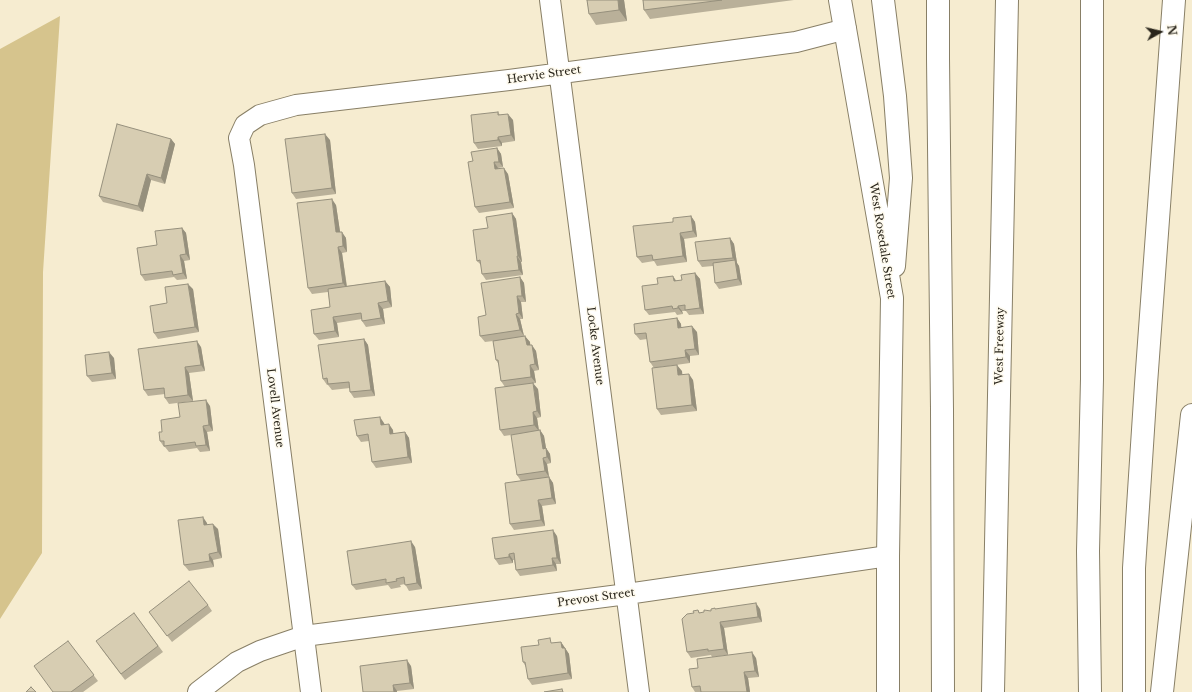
<!DOCTYPE html>
<style>
body{margin:0}
#map{position:relative;width:1192px;height:692px;overflow:hidden;background:#f6ecd0;font-family:"Libre Baskerville",serif}
canvas{display:block}
.north{position:absolute;left:1140px;top:12px;width:40px;height:40px;-webkit-text-stroke:3px #fefaee;paint-order:stroke;rotate:82deg;font-size:11px;font-weight:700;line-height:16px;text-align:center;color:#29251b}
.north::after{content:'';display:block;margin:auto;width:14px;height:18px;background:#29251b;clip-path:polygon(50% 0,100% 100%,50% 72%,0 100%)}
</style>
<div id="map">
<canvas width="1192" height="692"></canvas>
<div class="north">N</div>
</div>
<script>
const g = document.querySelector('canvas').getContext('2d');
g.lineJoin = 'round';
function fillPath(path, color) {
  g.fillStyle = color;
  g.fill(path, 'evenodd');
}
function toPath(rows) {
  const path = new Path2D();
  for (const r of rows) {
    path.moveTo(r[0], r[1]);
    for (let i = 2; i < r.length; i += 2) path.lineTo(r[i], r[i + 1]);
  }
  return path;
}
function stroke(path, color, width, dash) {
  g.strokeStyle = color;
  g.lineWidth = width;
  g.lineCap = dash ? 'butt' : 'round';
  g.setLineDash(dash || []);
  g.stroke(path);
}
function write(font, color, halo, rows, align = 'center') {
  g.font = font + ' "Libre Baskerville",serif';
  g.lineWidth = 3;
  g.setLineDash([]);
  g.textBaseline = 'middle';
  g.strokeStyle = halo;
  g.fillStyle = color;
  for (const [text, x, y, turn = 0] of rows) {
    g.save();
    g.translate(x, y);
    g.rotate((+turn || 0) * Math.PI / 180);
    g.textAlign = isNaN(turn) ? turn : align;
    if (halo) g.strokeText(text, 0, 0);
    g.fillText(text, 0, 0);
    g.restore();
  }
}
fillPath(toPath([
 [60,16,43,272,42,553,0,619,0,49]
]), '#d6c48d');
const street = toPath([
 [550,0,639,692],
 [198,692,237,662,260,651,304,636,627,594,888,556],
 [311,692,244,165,239,138,245,125,260,115,296,105,509,80,796,42,846,29]
]);
const secondary = toPath([
 [840,0,892,298,888,556,888,692],
 [883,0,895,96,901,178,894,266]
]);
const highway = toPath([
 [938,0,938,59,942,409,943,692],
 [993,692,1007,0],
 [1090,692,1088,551,1092,379,1092,0],
 [1134,692,1134,568,1146,384,1174,0],
 [1162,692,1192,415]
]);
stroke(street, '#887f66', 22);
stroke(secondary, '#887f66', 24);
stroke(highway, '#887f66', 24);
stroke(street, '#fff', 20);
stroke(secondary, '#fff', 22);
stroke(highway, '#fff', 22);
fillPath(toPath([
 [587,0,624,0,627,21,596,25,589,14],
 [643,0,794,0,650,19,644,10],
 [498,112,500,115,513,120,515,141,502,143,502,146,478,149,474,143],
 [171,139,175,144,165,184,151,180,143,212,103,202,99,196],
 [330,140,336,194,296,199,292,193],
 [497,148,501,154,503,167,498,168,499,169,508,174,514,208,479,213,475,207,473,161],
 [336,205,340,232,346,238,347,252,342,253,347,286,385,281,390,287,392,307,383,309,385,324,366,327,362,321,362,319,337,323,339,337,319,340,314,334,330,307,328,292,312,294,308,288],
 [512,213,516,219,522,262,521,262,523,275,486,280,482,274,481,265,477,261,488,228],
 [691,216,695,222,697,237,684,239,687,262,657,266,654,261,642,263,637,257,673,222],
 [182,228,186,233,190,260,184,261,187,279,177,280,174,277,145,281,141,275,157,245],
 [730,238,734,244,737,263,739,266,742,285,719,289,715,283,713,266,702,267,698,261],
 [695,273,700,279,704,314,689,315,686,311,682,311,683,314,677,315,675,312,649,315,645,310,676,281,682,280],
 [520,277,524,283,526,302,521,302,523,319,520,319,524,336,530,342,530,345,536,351,539,370,534,371,536,383,505,387,501,381,499,365,496,360,493,341,485,342,480,336,486,315],
 [193,289,199,332,158,339,154,333,167,303],
 [677,318,681,324,681,327,697,332,699,355,690,356,690,363,654,368,650,362,647,339,640,340,635,334],
 [364,339,368,345,375,396,354,398,350,392,350,388,332,390,328,385,327,385,323,379],
 [201,347,205,371,189,373,193,401,169,404,165,398,165,394,148,396,144,390],
 [114,358,116,379,92,382,87,376],
 [682,371,682,375,693,380,697,411,661,415,657,409],
 [538,389,541,417,537,418,539,431,540,430,544,436,546,448,550,454,551,463,547,464,549,477,553,483,556,504,542,506,545,526,514,530,510,524,521,481,517,475,518,434,504,436,500,430],
 [210,406,213,431,207,432,210,451,200,452,197,448,169,452,165,447,164,447,160,441,162,432,180,417],
 [384,423,385,425,393,430,393,434,405,432,409,438,412,463,376,468,372,462,369,441,361,442,357,436],
 [207,523,207,524,218,529,222,558,213,560,214,567,189,571,184,565],
 [557,536,561,564,556,564,557,571,520,576,516,570,514,560,513,560,513,563,499,565,495,559],
 [415,547,422,589,409,591,405,584,400,585,401,587,391,589,388,585,356,590,352,585],
 [208,605,212,611,172,642,149,612],
 [715,608,715,609,760,609,762,622,724,628,728,655,712,657,711,655,691,658,687,652,694,613,698,610,700,613,711,611],
 [134,613,163,652,125,680,100,647],
 [68,641,98,681,83,692,53,692],
 [561,642,569,654,572,679,532,685,528,679,526,667,523,662,553,643],
 [756,658,759,677,748,678,750,692,695,692,692,687],
 [411,666,414,689,397,691,397,692,363,692]
]), '#b9b099');
fillPath(toPath([
 [618,0,624,0,627,21,619,10],
 [508,114,513,120,515,141,511,135],
 [325,134,330,140,336,194,332,188],
 [498,137,502,143,502,146,498,140],
 [171,139,175,144,165,184,161,178],
 [497,148,501,154,503,167,499,162],
 [494,162,498,168,499,175,495,169],
 [504,168,508,174,514,208,510,202],
 [147,174,151,180,143,212,138,206],
 [332,199,336,205,341,238,336,232],
 [512,213,516,219,522,262,518,256],
 [691,216,695,222,697,237,693,231],
 [182,228,186,233,190,260,186,254],
 [342,232,346,238,347,252,343,246],
 [680,233,684,239,687,262,683,256],
 [730,238,734,244,737,263,739,266,742,285,738,279,735,261,733,258],
 [338,247,342,253,347,289,343,283],
 [180,255,184,261,187,279,183,273],
 [517,256,521,262,523,275,519,270],
 [695,273,700,279,704,314,700,308],
 [673,276,677,282,674,281],
 [520,277,524,283,526,302,522,296],
 [385,281,390,287,392,307,388,301],
 [188,284,193,289,199,332,195,327],
 [517,296,521,302,523,319,519,313],
 [378,303,383,309,385,324,381,318],
 [678,306,682,311,683,314,678,308],
 [516,314,520,319,524,336,520,330],
 [333,317,337,323,339,337,335,331],
 [677,318,681,324,682,334,678,328],
 [692,326,697,332,699,355,695,349],
 [525,336,530,342,531,351,527,345],
 [364,339,368,345,375,396,371,390],
 [197,341,201,347,205,371,201,365],
 [532,345,536,351,539,370,535,364],
 [685,350,690,356,690,363,686,357],
 [109,352,114,358,116,379,112,373],
 [530,365,534,371,536,383,531,377],
 [677,365,682,371,683,381,678,375],
 [185,367,189,373,193,401,188,395],
 [689,374,693,380,697,411,692,405],
 [533,383,538,389,541,417,537,411],
 [206,400,210,406,213,431,209,425],
 [533,412,537,418,539,431,534,425],
 [380,417,384,423,385,431,381,425],
 [389,424,393,430,394,440,390,434],
 [203,426,207,432,210,451,206,445],
 [540,430,544,436,546,448,550,454,551,463,547,457,543,449],
 [405,432,409,438,412,463,408,457],
 [543,458,547,464,549,477,545,471],
 [549,477,553,483,556,504,552,498],
 [538,500,542,506,545,526,541,520],
 [203,517,207,523,208,531,204,525],
 [213,524,218,529,222,558,218,552],
 [553,530,557,536,561,564,557,558],
 [411,541,415,547,422,589,417,583],
 [209,554,213,560,214,567,210,561],
 [509,554,513,560,513,563,509,557],
 [552,558,556,564,557,571,553,565],
 [756,603,760,609,762,622,758,617],
 [720,622,724,628,728,655,724,649],
 [561,642,569,654,572,679,568,673,562,648],
 [752,652,756,658,759,677,755,671],
 [407,660,411,666,414,689,410,683],
 [744,672,748,678,750,692,747,692],
 [393,685,397,691,397,692,394,692]
]), '#96907d');
const building = toPath([
 [587,0,618,0,619,10,589,14,587,0],
 [643,0,722,0,644,10,643,0],
 [498,112,498,115,508,114,511,135,498,137,498,140,474,143,471,115,498,112],
 [117,124,171,139,161,178,147,174,138,206,99,196,117,124],
 [325,134,332,188,292,193,285,139,325,134],
 [497,148,499,162,494,162,495,169,504,168,510,202,475,207,468,162,473,161,471,152,497,148],
 [332,199,336,232,342,232,343,246,338,247,343,283,308,288,297,203,332,199],
 [512,213,518,256,517,256,519,270,482,274,480,260,477,261,473,230,488,228,486,217,512,213],
 [691,216,693,231,680,233,683,256,653,260,652,255,637,257,633,226,673,222,673,218,691,216],
 [182,228,186,254,180,255,183,273,173,275,172,271,141,275,137,248,157,245,155,231,182,228],
 [730,238,733,258,698,261,695,242,730,238],
 [735,260,738,279,715,283,713,263,735,260],
 [695,273,700,308,685,310,685,305,678,306,678,308,673,309,672,306,645,310,642,286,658,284,657,278,673,276,674,281,682,280,681,275,695,273],
 [520,277,522,296,517,296,519,313,516,314,520,330,480,336,478,317,486,315,481,283,520,277],
 [385,281,388,301,378,303,381,318,362,321,361,313,333,317,335,331,314,334,311,310,330,307,328,289,385,281],
 [188,284,195,327,154,333,150,306,167,303,165,287,188,284],
 [677,318,678,328,692,326,695,349,685,350,686,357,650,362,646,333,635,334,634,324,677,318],
 [525,336,527,345,532,345,535,364,530,365,531,377,501,381,498,360,496,360,493,341,525,336],
 [364,339,371,390,350,392,349,382,328,384,327,378,323,379,318,345,364,339],
 [197,341,201,365,185,367,188,395,165,398,164,388,144,390,138,349,197,341],
 [109,352,112,373,87,376,85,355,109,352],
 [677,365,678,375,689,374,692,405,657,409,652,368,677,365],
 [533,383,537,411,533,412,534,425,500,430,495,388,533,383],
 [206,400,209,425,203,426,206,445,196,446,195,442,164,446,164,441,160,441,159,432,162,432,161,420,180,417,178,403,206,400],
 [380,417,381,425,389,424,390,434,405,432,408,457,372,462,368,434,357,436,354,420,380,417],
 [540,430,543,449,546,448,547,457,543,458,545,471,517,475,511,435,540,430],
 [549,477,552,498,538,500,541,520,510,524,505,483,549,477],
 [203,517,204,525,213,524,218,552,209,554,210,561,184,565,178,520,203,517],
 [553,530,557,558,552,558,553,565,516,570,514,553,509,554,509,557,495,559,492,538,553,530],
 [411,541,417,583,405,585,404,577,396,579,397,581,386,583,386,579,352,585,347,551,411,541],
 [189,581,208,605,167,636,149,612,189,581],
 [756,603,758,617,720,622,724,649,708,651,708,649,687,652,682,619,687,614,694,613,693,611,698,610,699,613,704,612,704,610,711,611,711,609,715,608,715,609,756,603],
 [134,613,158,646,121,674,96,641,134,613],
 [550,638,551,643,561,642,562,648,565,648,568,673,528,679,525,662,523,662,521,647,539,645,538,640,550,638],
 [68,641,94,675,71,692,53,692,34,666,68,641],
 [752,652,755,671,744,672,747,692,701,692,700,686,692,687,689,669,698,668,697,659,752,652],
 [407,660,410,683,393,685,394,692,363,692,360,666,407,660],
 [31,687,36,692,26,692,31,687],
 [562,689,563,692,544,692,562,689]
]);
fillPath(building, '#d7cdb2');
stroke(building, '#96907d', 1);
write('11px', '#29251b', '#fefaee', [
 ["Hervie Street",544,75,-8],
 ["West Rosedale Street",882,241,81],
 ["Locke Avenue",595,346,83],
 ["West Freeway",1000,346,-89],
 ["Lovell Avenue",275,408,83],
 ["Prevost Street",596,598,-8]
]);
</script>
